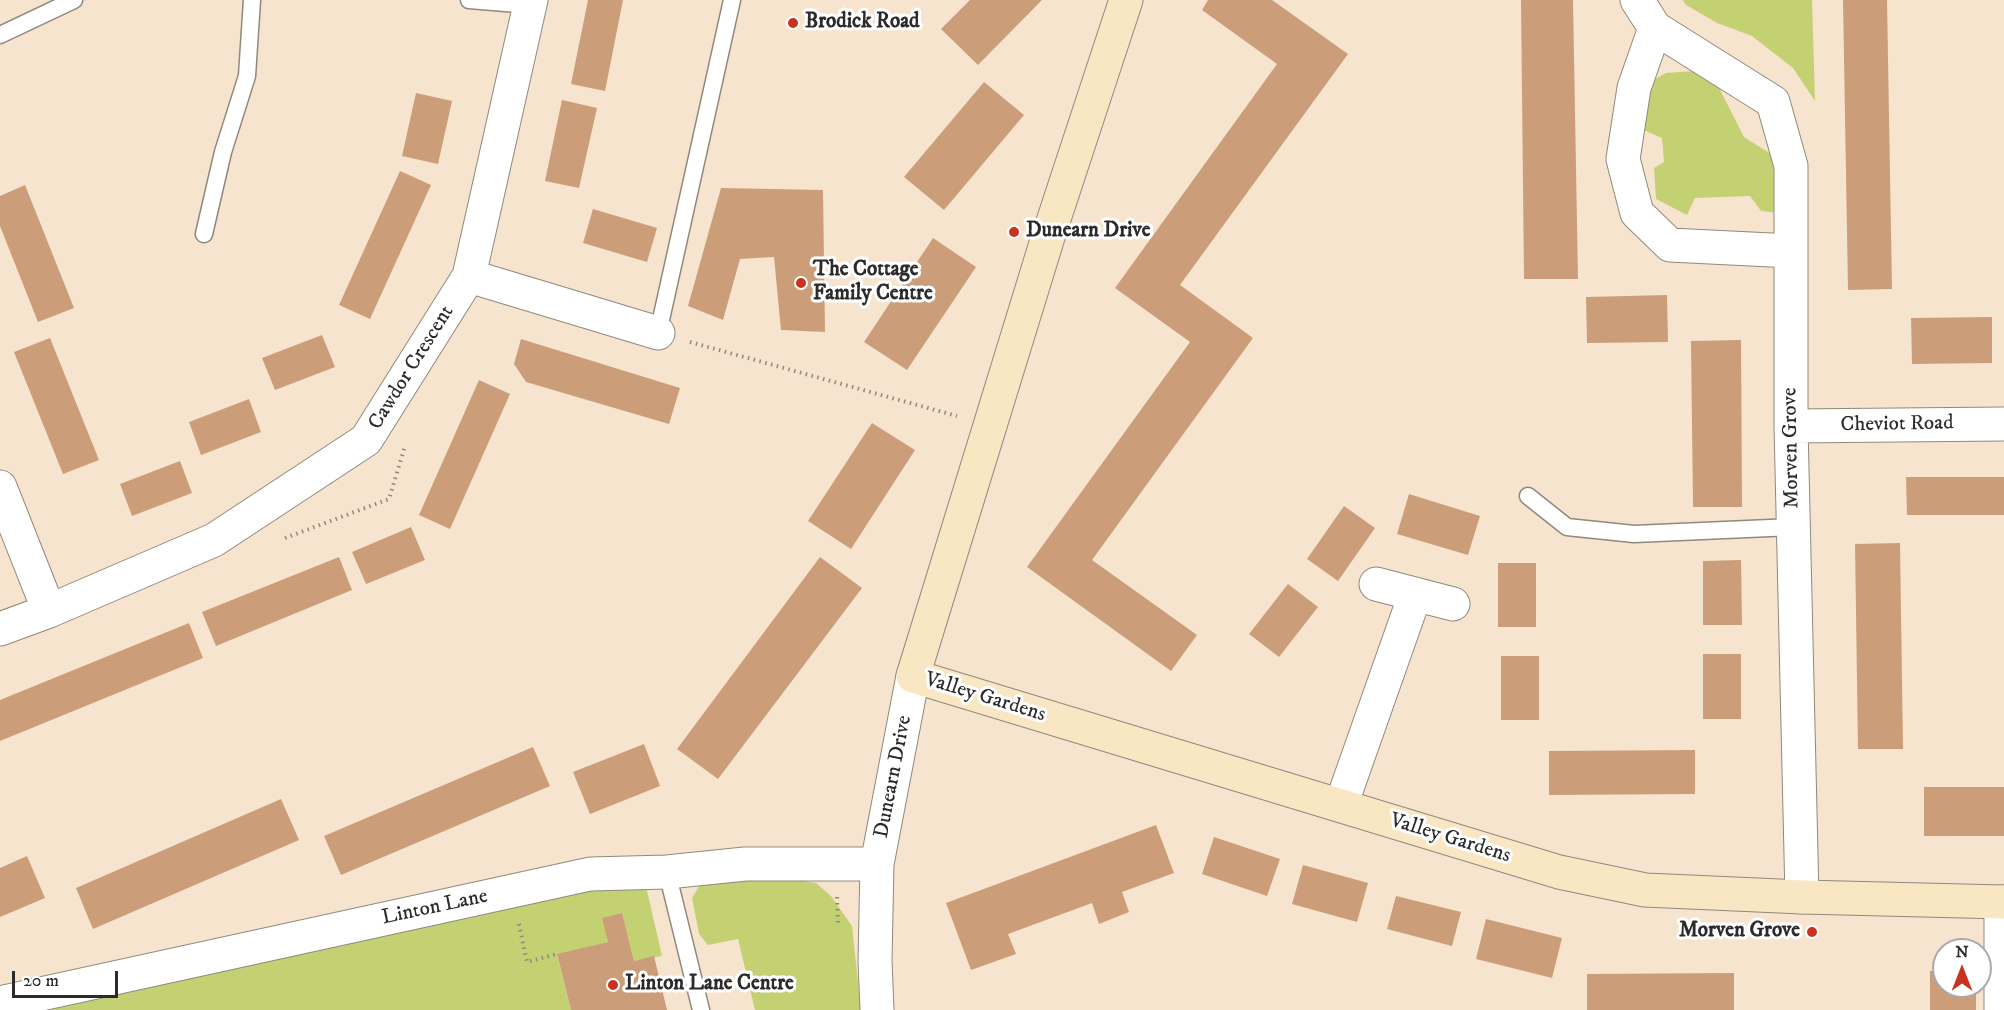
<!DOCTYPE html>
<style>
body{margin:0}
#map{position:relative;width:2004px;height:1010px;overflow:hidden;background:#f7e4cf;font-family:"IM FELL DW Pica",serif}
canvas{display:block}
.north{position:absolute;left:1932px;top:938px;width:60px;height:60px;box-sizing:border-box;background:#fff;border:2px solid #aaa;border-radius:50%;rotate:0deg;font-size:16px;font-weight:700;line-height:24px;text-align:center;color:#2b2b2b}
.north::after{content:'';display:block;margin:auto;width:21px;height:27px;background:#c8321e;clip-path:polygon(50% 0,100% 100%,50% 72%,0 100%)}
.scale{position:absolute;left:12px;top:971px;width:106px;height:27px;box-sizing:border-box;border:3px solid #2b2b2b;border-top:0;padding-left:8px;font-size:18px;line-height:21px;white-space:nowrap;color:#2b2b2b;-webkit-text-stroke:4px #fff;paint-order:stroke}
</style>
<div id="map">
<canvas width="2004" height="1010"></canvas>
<div class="north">N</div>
<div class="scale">20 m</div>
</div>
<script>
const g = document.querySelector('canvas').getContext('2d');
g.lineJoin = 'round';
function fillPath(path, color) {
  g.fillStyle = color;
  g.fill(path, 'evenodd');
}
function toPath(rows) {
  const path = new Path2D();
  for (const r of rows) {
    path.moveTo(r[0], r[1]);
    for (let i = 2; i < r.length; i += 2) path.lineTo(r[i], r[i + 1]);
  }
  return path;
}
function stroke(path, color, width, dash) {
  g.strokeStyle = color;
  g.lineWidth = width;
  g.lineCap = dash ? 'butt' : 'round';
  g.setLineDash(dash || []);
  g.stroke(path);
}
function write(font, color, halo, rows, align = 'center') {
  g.font = font + ' "IM FELL DW Pica",serif';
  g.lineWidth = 6;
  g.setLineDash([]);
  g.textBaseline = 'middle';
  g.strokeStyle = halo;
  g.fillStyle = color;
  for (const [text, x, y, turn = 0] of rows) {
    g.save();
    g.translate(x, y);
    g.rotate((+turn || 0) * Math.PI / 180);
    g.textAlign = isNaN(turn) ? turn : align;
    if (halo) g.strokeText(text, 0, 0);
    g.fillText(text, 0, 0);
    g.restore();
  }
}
fillPath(toPath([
 [1683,0,1812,0,1815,101,1793,68,1752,36,1717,23,1686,5],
 [1710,70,1744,137,1782,161,1778,213,1761,211,1750,196,1695,198,1687,215,1656,199,1654,168,1664,162,1662,138,1639,128,1640,87,1666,73],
 [782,878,816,883,831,896,852,926,861,1010,755,1010,738,939,708,945,699,934,692,898,701,883],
 [645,882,662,956,634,961,622,914,603,918,608,942,557,955,571,1010,20,1010,504,899]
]), '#c4d173');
fillPath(toPath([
 [588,0,623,0,605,91,571,84],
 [970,0,1042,0,978,65,941,29],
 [1208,0,1272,0,1348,54,1180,285,1253,338,1092,560,1197,635,1171,671,1027,567,1190,342,1115,288,1277,64,1202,10],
 [1521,0,1573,0,1578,279,1524,279],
 [1843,0,1887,0,1892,289,1848,290],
 [984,82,1024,115,944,210,904,177],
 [416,93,452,101,438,164,402,156],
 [562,100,597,108,579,188,545,181],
 [400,171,431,185,370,319,339,305],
 [25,185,74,308,38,322,0,226,0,196],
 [721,188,823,190,825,332,781,330,774,257,740,259,723,320,688,306],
 [593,209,657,228,647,262,583,243],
 [933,238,976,267,907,370,864,342],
 [1667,295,1668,342,1587,343,1586,297],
 [1992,317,1992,363,1912,364,1911,318],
 [322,335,335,367,275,390,262,358],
 [50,338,99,460,63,474,14,352],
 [521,339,680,388,669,424,526,382,514,364],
 [1741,340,1742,507,1693,507,1691,341],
 [479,380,510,394,450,529,419,515],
 [249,399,261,432,201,455,189,422],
 [872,423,915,450,851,549,808,521],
 [180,461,192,493,132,516,120,484],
 [1906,477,2004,477,2004,515,1907,515],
 [1409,494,1480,516,1468,555,1397,534],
 [1344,506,1375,528,1338,581,1307,559],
 [411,527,425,560,366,584,352,552],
 [1900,543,1903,749,1858,749,1855,544],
 [339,557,352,590,216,646,202,612],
 [820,557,862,588,718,779,677,749],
 [1741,560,1742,625,1703,625,1703,561],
 [1498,563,1536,563,1536,627,1498,627],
 [1288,584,1318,607,1279,657,1249,634],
 [189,623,203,658,0,741,0,700],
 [1703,654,1741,654,1741,719,1703,719],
 [1501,656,1539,656,1539,720,1501,720],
 [644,744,660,786,590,814,573,772],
 [533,747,550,786,341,875,324,836],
 [1695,750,1695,794,1549,795,1549,751],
 [1924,787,2004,787,2004,836,1924,836],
 [281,799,299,840,93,929,76,888],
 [1156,825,1174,873,1122,892,1129,912,1099,924,1092,903,1008,934,1016,954,971,970,946,903],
 [1214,837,1280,859,1267,896,1202,874],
 [27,856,45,898,0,917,0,868],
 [1303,865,1368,883,1357,922,1292,904],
 [1396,896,1461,912,1452,946,1387,929],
 [622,913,634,961,654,956,667,1010,571,1010,557,954,608,942,602,918],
 [1486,919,1562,938,1552,978,1476,959],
 [1930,971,1944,971,1944,986,1976,986,1976,1010,1930,1010],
 [1734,973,1734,1010,1587,1010,1587,974]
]), '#cb9e79');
const lane = toPath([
 [469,0,530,5],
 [0,35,74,0],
 [204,234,223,152,247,76,252,0],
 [658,333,732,0],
 [1528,496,1567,527,1634,534,1793,527],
 [667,872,701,1010]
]);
const street = toPath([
 [1637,0,1655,28,1773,102,1791,166,1791,426,1802,897],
 [1655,28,1634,88,1623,159,1637,213,1670,245,1791,251],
 [469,276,658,333],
 [1791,426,2004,424],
 [0,487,49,611],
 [1376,584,1453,604],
 [0,629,49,611,214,540,366,440,469,276,531,0],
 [1341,805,1415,595],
 [0,1003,590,874,667,872,745,864,877,864],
 [877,1010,875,961,877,864,913,676],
 [2001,1010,2001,902]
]);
const secondary = toPath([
 [1126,0,1048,237,913,676,1559,872,1645,890,1802,897,2004,902]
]);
stroke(lane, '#91887d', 19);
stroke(street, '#91887d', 35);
stroke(secondary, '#91887d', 35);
stroke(toPath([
 [690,342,957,416],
 [285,538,389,499,405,446],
 [837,897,838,923],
 [519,924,527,962,557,954]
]), '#91887d', 4, [1.5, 4.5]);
stroke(lane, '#fff', 16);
stroke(street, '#fff', 33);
stroke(secondary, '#f9e7c3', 33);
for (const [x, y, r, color] of [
 [793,23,6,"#c8321e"],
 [1014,232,6,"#c8321e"],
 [801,283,6,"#c8321e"],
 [1812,932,6,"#c8321e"],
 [613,985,6,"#c8321e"]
]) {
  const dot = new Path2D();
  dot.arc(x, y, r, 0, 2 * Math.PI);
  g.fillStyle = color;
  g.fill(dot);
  stroke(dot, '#fff', 2);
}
write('bold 21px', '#2b2b2b', '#fff', [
 ["Brodick Road",805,23],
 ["Dunearn Drive",1026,232],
 ["The Cottage",813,271],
 ["Family Centre",813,295],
 ["Morven Grove",1800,932,"right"],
 ["Linton Lane Centre",625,985]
], 'left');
write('21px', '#2b2b2b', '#fff', [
 ["Cawdor Crescent",412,368,-58],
 ["Cheviot Road",1897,425,-1],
 ["Morven Grove",1792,448,-91],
 ["Valley Gardens",985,698,17],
 ["Dunearn Drive",894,777,-79],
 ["Valley Gardens",1450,839,17],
 ["Linton Lane",435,908,-12]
]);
</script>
